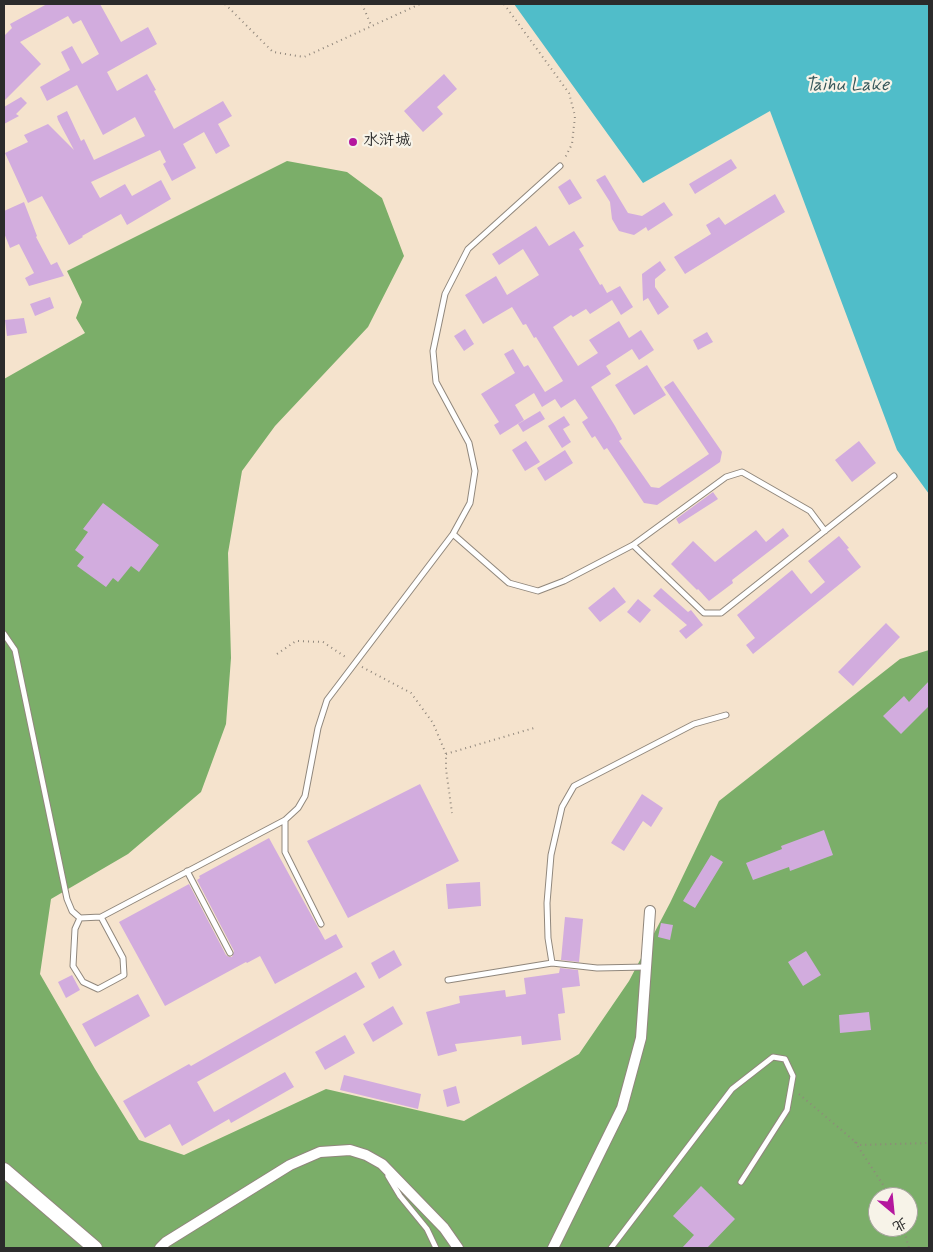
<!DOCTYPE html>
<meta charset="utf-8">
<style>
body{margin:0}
#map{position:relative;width:933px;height:1252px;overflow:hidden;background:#f5e3cd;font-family:Mynerve,"LXGW WenKai TC",sans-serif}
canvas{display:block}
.frame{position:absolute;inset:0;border:5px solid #2b2b2b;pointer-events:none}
.north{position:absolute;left:868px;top:1187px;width:50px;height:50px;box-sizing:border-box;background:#f7f3e8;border:1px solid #a5a39c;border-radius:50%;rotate:152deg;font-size:14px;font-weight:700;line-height:20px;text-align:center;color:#2b2b2b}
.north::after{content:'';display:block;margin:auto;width:18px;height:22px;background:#b5179e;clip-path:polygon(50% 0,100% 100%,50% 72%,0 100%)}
</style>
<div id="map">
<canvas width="933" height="1252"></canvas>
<div class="frame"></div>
<div class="north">北</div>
</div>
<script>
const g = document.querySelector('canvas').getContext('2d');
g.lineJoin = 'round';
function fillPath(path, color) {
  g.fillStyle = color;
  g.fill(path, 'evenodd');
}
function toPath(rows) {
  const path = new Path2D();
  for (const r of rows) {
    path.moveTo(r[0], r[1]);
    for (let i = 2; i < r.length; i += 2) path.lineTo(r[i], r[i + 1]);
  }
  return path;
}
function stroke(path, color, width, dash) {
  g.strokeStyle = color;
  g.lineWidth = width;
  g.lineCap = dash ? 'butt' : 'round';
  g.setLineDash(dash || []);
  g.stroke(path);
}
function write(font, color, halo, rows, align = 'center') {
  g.font = font + ' Mynerve,"LXGW WenKai TC",sans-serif';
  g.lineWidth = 4.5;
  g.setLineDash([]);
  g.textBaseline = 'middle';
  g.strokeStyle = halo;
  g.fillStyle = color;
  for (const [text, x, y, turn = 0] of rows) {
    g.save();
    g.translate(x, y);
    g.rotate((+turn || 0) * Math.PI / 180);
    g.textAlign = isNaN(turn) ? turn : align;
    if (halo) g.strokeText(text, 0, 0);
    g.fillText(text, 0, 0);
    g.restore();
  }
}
fillPath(toPath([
 [287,161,347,172,382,198,404,256,368,327,275,426,242,471,228,553,231,658,226,724,201,792,128,854,51,899,40,974,95,1069,139,1140,184,1155,326,1089,464,1121,579,1054,629,981,670,903,719,801,900,659,929,650,929,1248,4,1248,4,379,85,333,76,318,82,302,67,271],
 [878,1197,908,1197,908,1227,878,1227]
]), '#7bae69');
fillPath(toPath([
 [514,4,929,4,929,494,897,450,770,111,643,183]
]), '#50bdc9');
fillPath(toPath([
 [47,4,100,4,121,42,148,27,157,44,107,72,117,91,147,74,156,90,154,91,174,129,223,101,232,116,218,124,230,146,216,154,204,132,183,144,196,168,172,181,163,164,166,162,160,150,91,182,100,198,125,184,132,196,161,180,171,199,127,225,121,214,82,236,83,237,69,245,42,196,28,203,5,153,28,142,24,135,48,124,74,150,58,120,57,116,67,111,81,141,84,139,94,160,145,136,135,117,103,135,77,85,47,101,40,87,70,70,61,52,72,46,82,64,99,54,81,20,73,24,68,16,20,42,41,64,4,101,4,36,12,28,10,24],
 [444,74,457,89,437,107,443,114,423,132,404,111],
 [21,97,27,103,16,114,19,116,4,124,4,107],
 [731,159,737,168,695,194,689,184],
 [605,175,628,213,642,216,664,202,673,215,648,231,646,227,634,235,619,231,612,219,610,202,596,180],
 [570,179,582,198,569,205,558,187],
 [775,194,785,212,685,274,674,257,711,234,706,225,719,217,725,225],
 [24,202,37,236,36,237,51,265,57,262,64,276,29,286,25,278,34,273,19,244,10,248,4,233,4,211],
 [536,226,549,246,574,231,584,246,579,249,600,285,602,284,607,293,620,286,633,307,621,315,612,300,590,314,586,309,573,317,571,315,553,327,578,366,598,353,589,340,619,321,629,338,641,330,654,350,639,360,632,349,606,366,611,374,591,387,615,426,622,439,619,441,651,487,659,488,709,454,664,387,673,381,722,452,720,462,657,505,644,503,607,448,604,450,595,436,592,438,582,422,588,418,575,399,561,408,555,399,542,407,534,393,515,405,524,420,500,435,494,425,499,422,481,394,515,373,504,354,513,349,524,367,528,365,545,392,563,381,536,337,534,338,526,324,523,325,512,307,483,324,465,295,496,276,507,295,539,275,523,249,499,265,492,254],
 [660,261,666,270,655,279,655,287,669,307,658,315,648,298,643,301,642,274],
 [50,297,54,308,35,316,30,304],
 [24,318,27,333,7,336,5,320],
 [465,329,474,344,464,351,454,336],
 [707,332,713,342,698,350,693,340],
 [647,365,666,395,634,415,615,385],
 [540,411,545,419,523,432,518,424],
 [564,416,570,425,563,429,571,442,562,448,548,426],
 [526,441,540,462,525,471,512,450],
 [859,441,876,463,852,482,835,460],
 [565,450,573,463,545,481,537,468],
 [713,492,718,499,679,524,676,519],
 [103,503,159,545,139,572,131,566,118,582,113,578,106,587,77,566,84,557,75,550,88,532,83,529],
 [783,528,789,536,732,580,733,583,709,601,698,589,697,590,671,564,693,541,715,562,756,530,766,542],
 [839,536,849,548,847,549,861,567,753,654,746,645,755,638,737,615,792,570,811,594,825,582,808,561],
 [614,587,626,602,600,622,588,608],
 [661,588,688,612,691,610,703,625,686,639,679,631,687,625,653,596],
 [638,599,651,610,640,623,627,612],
 [886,623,900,637,853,686,838,672],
 [929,681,929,706,901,734,883,716,904,696,909,702],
 [420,784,459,861,348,918,307,841],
 [642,794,663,808,651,827,643,821,624,851,611,843],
 [824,830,833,855,790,871,789,867,753,880,746,863,782,849,781,846],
 [269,838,325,940,336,934,343,947,275,984,260,956,247,963,246,962,165,1006,119,922,189,884,226,955,229,957,232,957,234,951,197,880,200,878,199,876],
 [711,855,723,862,695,908,683,901],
 [480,882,481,906,448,909,446,884],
 [565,917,583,919,579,962,561,960],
 [661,923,673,925,670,940,658,937],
 [394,950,402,965,379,979,371,963],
 [806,951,821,975,803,986,788,962],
 [560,968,578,970,580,986,562,988,565,1013,558,1014,561,1040,522,1045,521,1036,455,1044,457,1051,438,1056,426,1012,460,1003,459,996,505,990,506,997,526,994,524,978,559,973],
 [356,972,365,987,197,1082,214,1112,285,1072,294,1087,231,1123,229,1119,182,1146,170,1124,145,1138,123,1101,189,1064,191,1066],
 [72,975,80,990,66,998,58,982],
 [138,994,150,1016,95,1047,82,1024],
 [393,1006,403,1024,373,1042,363,1024],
 [869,1012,871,1030,840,1033,839,1015],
 [345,1035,355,1053,325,1070,315,1052],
 [344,1075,421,1094,418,1109,340,1090],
 [456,1086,460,1103,447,1107,443,1090],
 [701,1186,735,1219,707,1248,682,1248,694,1235,673,1216]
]), '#d2acde');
const lane = toPath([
 [453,534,509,583,538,591,564,581,633,545,704,613,721,613,894,476],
 [633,545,726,477,742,472,810,511,825,531],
 [4,634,15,650,67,899,72,911,80,918,101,917,285,820,298,808,305,796,318,728,327,700,453,534,470,503,475,471,469,443,436,382,433,351,445,294,468,249,560,166],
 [285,820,285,852,321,924],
 [187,871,230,953],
 [80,918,75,929,73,966,83,982,98,989,124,975,123,958,101,917],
 [552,963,548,938,547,903,551,855,562,807,574,786,694,724,726,715],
 [448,980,552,963,597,968,646,967],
 [388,1176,400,1196,427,1229,436,1248],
 [611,1248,732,1089,773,1057,785,1059,793,1076,787,1110,741,1182]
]);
const street = toPath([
 [160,1248,166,1242,290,1165,320,1152,350,1150,366,1155,382,1164,444,1228,458,1248],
 [553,1248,622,1108,641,1038,650,911]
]);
const secondary = toPath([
 [4,1170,95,1248]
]);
stroke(lane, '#90877c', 7);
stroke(street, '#90877c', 12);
stroke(secondary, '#90877c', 16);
stroke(toPath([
 [225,4,273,52,304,57,420,4],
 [362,4,371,25],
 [504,4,569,93,575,116,572,144,565,158],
 [277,654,296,641,323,642,347,658],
 [362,667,411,693,433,723,446,754,446,769,452,813],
 [446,754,534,728],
 [799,1094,859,1145,929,1143],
 [855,1142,891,1197],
 [903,1227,909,1248]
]), '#90877c', 2, [1, 4]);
stroke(lane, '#fff', 5);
stroke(street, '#fff', 10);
stroke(secondary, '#fff', 14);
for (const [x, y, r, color] of [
 [353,142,5,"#b5179e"]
]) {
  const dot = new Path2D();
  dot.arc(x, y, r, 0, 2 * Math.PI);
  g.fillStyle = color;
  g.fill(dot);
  stroke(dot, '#f7f3e8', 2);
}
write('16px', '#2b2b2b', '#f7f3e8', [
 ["水浒城",363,142]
], 'left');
write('italic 18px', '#36575a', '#f7f3e8', [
 ["Taihu Lake",847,86]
]);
</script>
